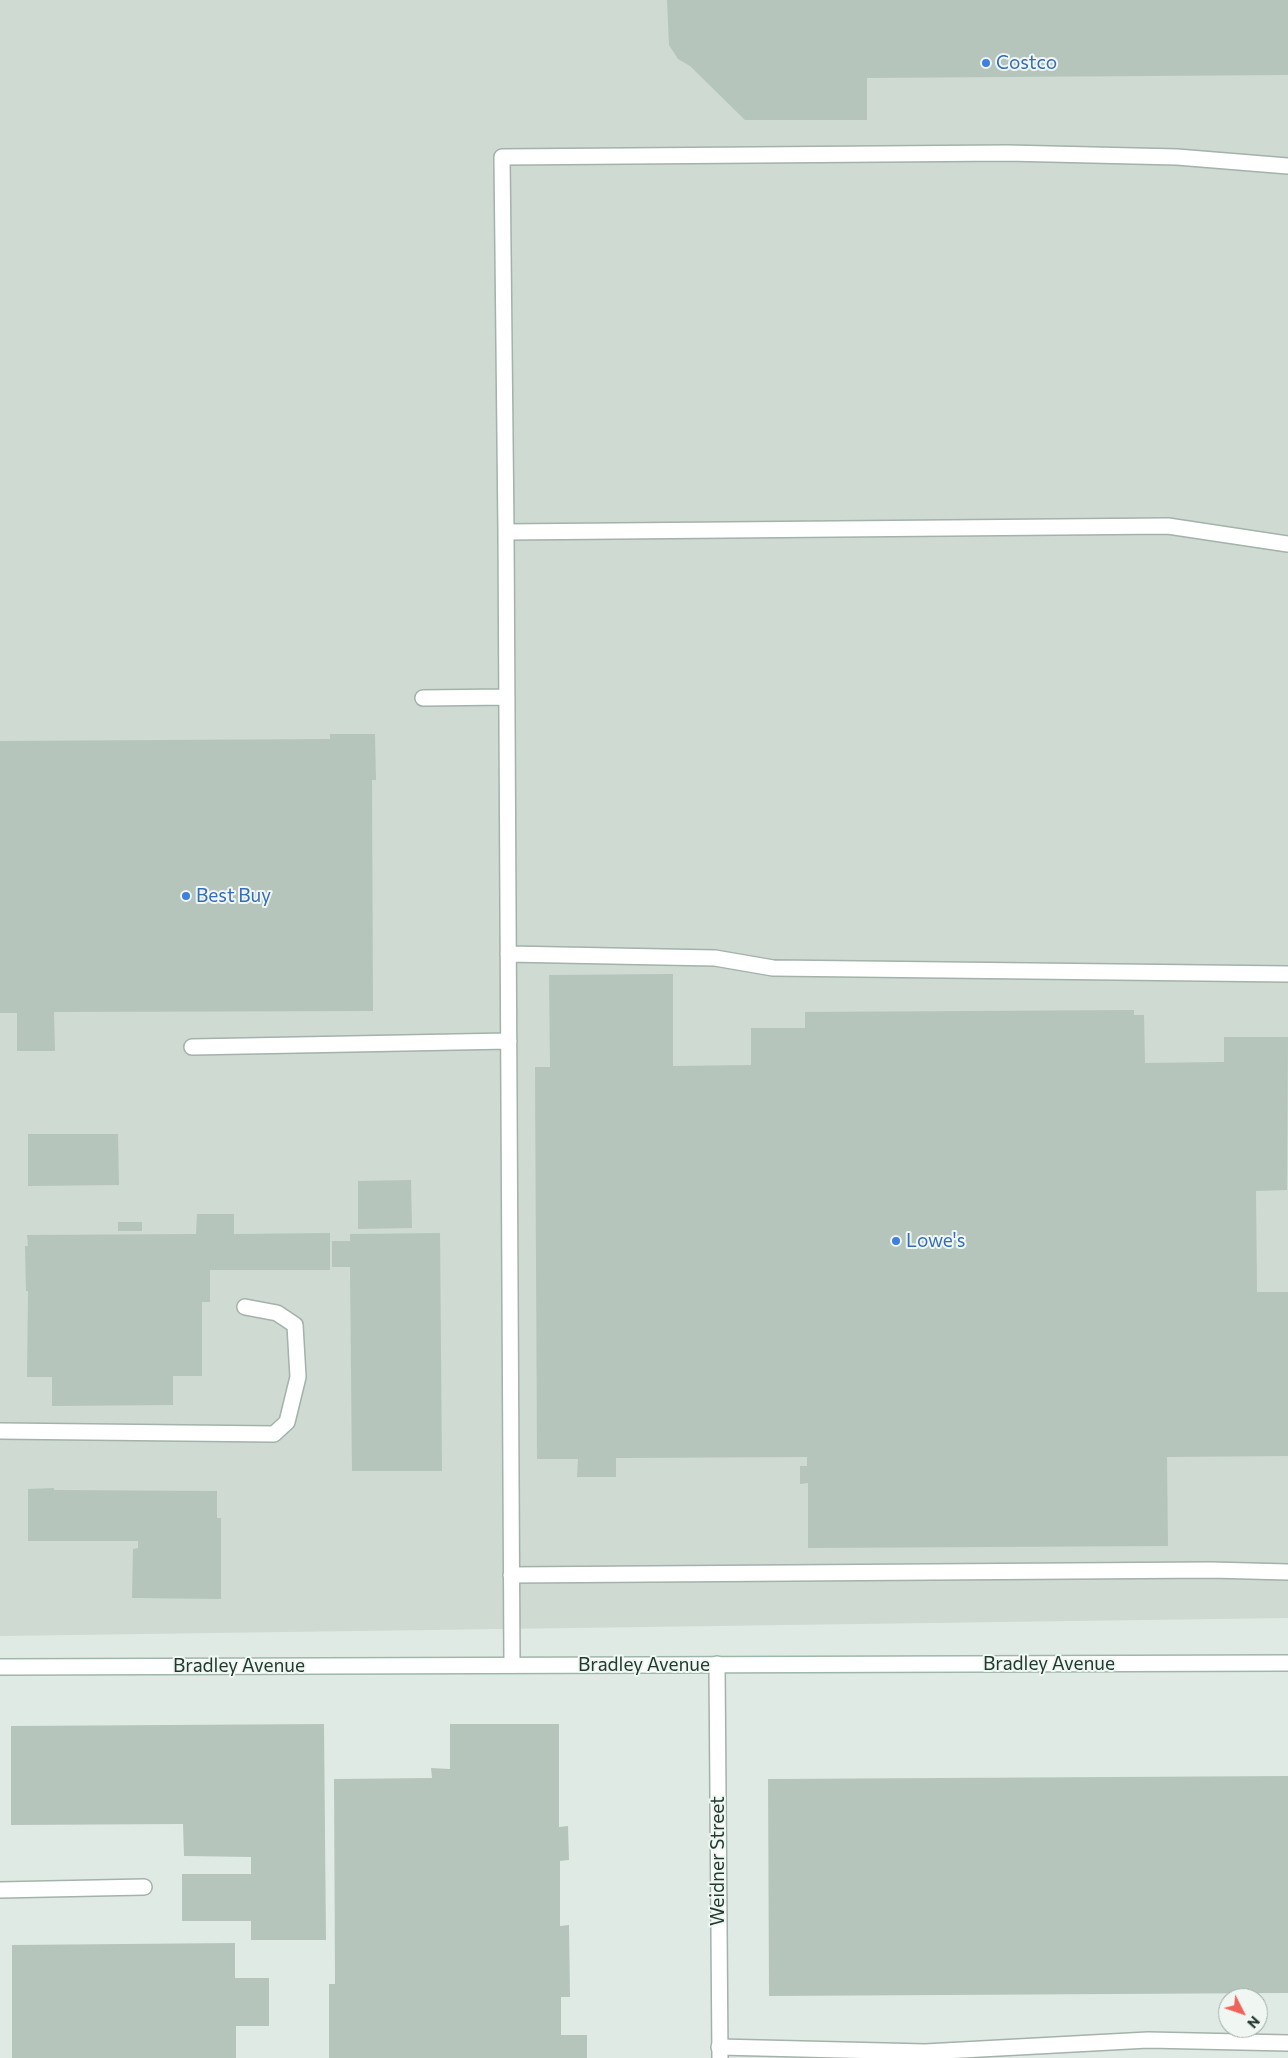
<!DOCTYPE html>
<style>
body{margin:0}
#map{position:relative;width:1288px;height:2058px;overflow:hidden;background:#e0eae4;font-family:Commissioner,sans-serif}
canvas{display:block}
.north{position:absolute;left:1218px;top:1988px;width:50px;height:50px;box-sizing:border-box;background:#f0f7f2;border:1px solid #9daba4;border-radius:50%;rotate:131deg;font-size:14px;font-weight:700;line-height:20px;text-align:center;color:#213a2f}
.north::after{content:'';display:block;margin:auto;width:18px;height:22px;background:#ee645a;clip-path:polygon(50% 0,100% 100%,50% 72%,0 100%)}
</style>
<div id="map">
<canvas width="1288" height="2058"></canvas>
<div class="north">N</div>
</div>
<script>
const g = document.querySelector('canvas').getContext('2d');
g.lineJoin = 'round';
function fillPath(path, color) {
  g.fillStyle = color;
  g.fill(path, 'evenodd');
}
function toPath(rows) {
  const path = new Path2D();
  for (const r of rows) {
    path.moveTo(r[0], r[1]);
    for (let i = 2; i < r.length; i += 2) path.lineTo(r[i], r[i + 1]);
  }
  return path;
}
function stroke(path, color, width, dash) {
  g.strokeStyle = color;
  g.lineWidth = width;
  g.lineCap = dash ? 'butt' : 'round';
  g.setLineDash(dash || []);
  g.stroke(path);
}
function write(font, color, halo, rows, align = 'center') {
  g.font = font + ' Commissioner,sans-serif';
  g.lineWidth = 4;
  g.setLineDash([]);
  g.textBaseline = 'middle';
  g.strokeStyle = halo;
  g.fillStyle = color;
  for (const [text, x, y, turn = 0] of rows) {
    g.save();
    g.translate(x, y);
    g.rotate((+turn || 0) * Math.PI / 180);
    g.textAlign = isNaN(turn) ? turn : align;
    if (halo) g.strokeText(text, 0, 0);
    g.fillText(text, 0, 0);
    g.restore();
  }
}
fillPath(toPath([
 [0,0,1288,0,1288,1618,0,1636]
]), '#cedad2');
fillPath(toPath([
 [667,0,1288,0,1288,75,867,78,867,120,745,120,690,66,678,59,669,45],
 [330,734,375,734,376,780,372,780,373,1011,54,1012,55,1051,17,1051,17,1013,0,1013,0,741,330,739],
 [673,974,673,1066,751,1065,751,1028,805,1028,805,1012,1134,1010,1134,1015,1144,1015,1145,1063,1224,1062,1224,1037,1288,1037,1287,1190,1256,1191,1257,1292,1288,1292,1288,1456,1167,1457,1168,1546,808,1548,808,1483,800,1484,800,1466,807,1466,807,1457,616,1458,616,1477,577,1477,578,1459,537,1459,535,1067,550,1067,549,975],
 [28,1134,118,1134,119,1185,28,1186],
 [411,1180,412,1228,358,1229,358,1181],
 [197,1214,234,1214,234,1234,330,1233,330,1270,210,1270,210,1302,202,1302,202,1376,173,1376,173,1405,52,1406,52,1377,27,1377,28,1291,26,1291,25,1246,28,1246,27,1235,196,1234],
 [118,1222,142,1222,142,1231,118,1231],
 [440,1233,442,1471,352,1471,350,1267,332,1267,332,1241,350,1241,350,1234],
 [54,1488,54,1490,217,1491,217,1518,221,1518,221,1599,132,1598,133,1549,138,1548,138,1541,28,1541,28,1489],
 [324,1724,326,1940,251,1940,251,1921,182,1921,182,1874,251,1874,251,1857,184,1856,183,1824,11,1825,11,1726],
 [450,1724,559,1724,559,1827,568,1826,569,1860,560,1861,560,1926,569,1925,570,1997,561,1997,561,2035,587,2035,587,2058,329,2058,329,1984,335,1984,334,1779,432,1778,431,1768,450,1769],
 [1288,1776,1288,1993,769,1996,768,1779],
 [235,1943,235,1978,269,1978,269,2026,236,2026,236,2058,12,2058,12,1945]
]), '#b5c5bc');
const lane = toPath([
 [506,532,1168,526,1288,544],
 [423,698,507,697],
 [508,954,715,958,773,968,1288,974],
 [192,1047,509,1041],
 [0,1431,274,1434,287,1422,298,1377,295,1325,277,1313,245,1307],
 [511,1575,1211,1570,1288,1572],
 [512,1665,506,532,502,157,1007,153,1177,157,1288,166],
 [0,1890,144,1887],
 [719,2047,925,2052,1148,2040,1288,2043]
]);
const street = toPath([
 [717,1664,720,2058]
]);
const secondary = toPath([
 [0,1667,1288,1663]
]);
stroke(lane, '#a3b2aa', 18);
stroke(street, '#a3b2aa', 18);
stroke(secondary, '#9fb6aa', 18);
stroke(lane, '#fff', 15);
stroke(street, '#fff', 15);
stroke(secondary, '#fff', 15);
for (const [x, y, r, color] of [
 [986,63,5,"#3f7fe0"],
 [186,896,5,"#3f7fe0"],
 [896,1241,5,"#3f7fe0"]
]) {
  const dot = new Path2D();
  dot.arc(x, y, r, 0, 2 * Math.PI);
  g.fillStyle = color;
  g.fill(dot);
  stroke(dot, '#f0f7f2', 2);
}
write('19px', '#366cbe', '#f0f7f2', [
 ["Costco",996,63],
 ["Best Buy",196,896],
 ["Lowe's",906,1241]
], 'left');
write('19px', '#213a2f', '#f0f7f2', [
 ["Bradley Avenue",1049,1664],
 ["Bradley Avenue",644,1665],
 ["Bradley Avenue",239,1666],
 ["Weidner Street",718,1861,-90]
]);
</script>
